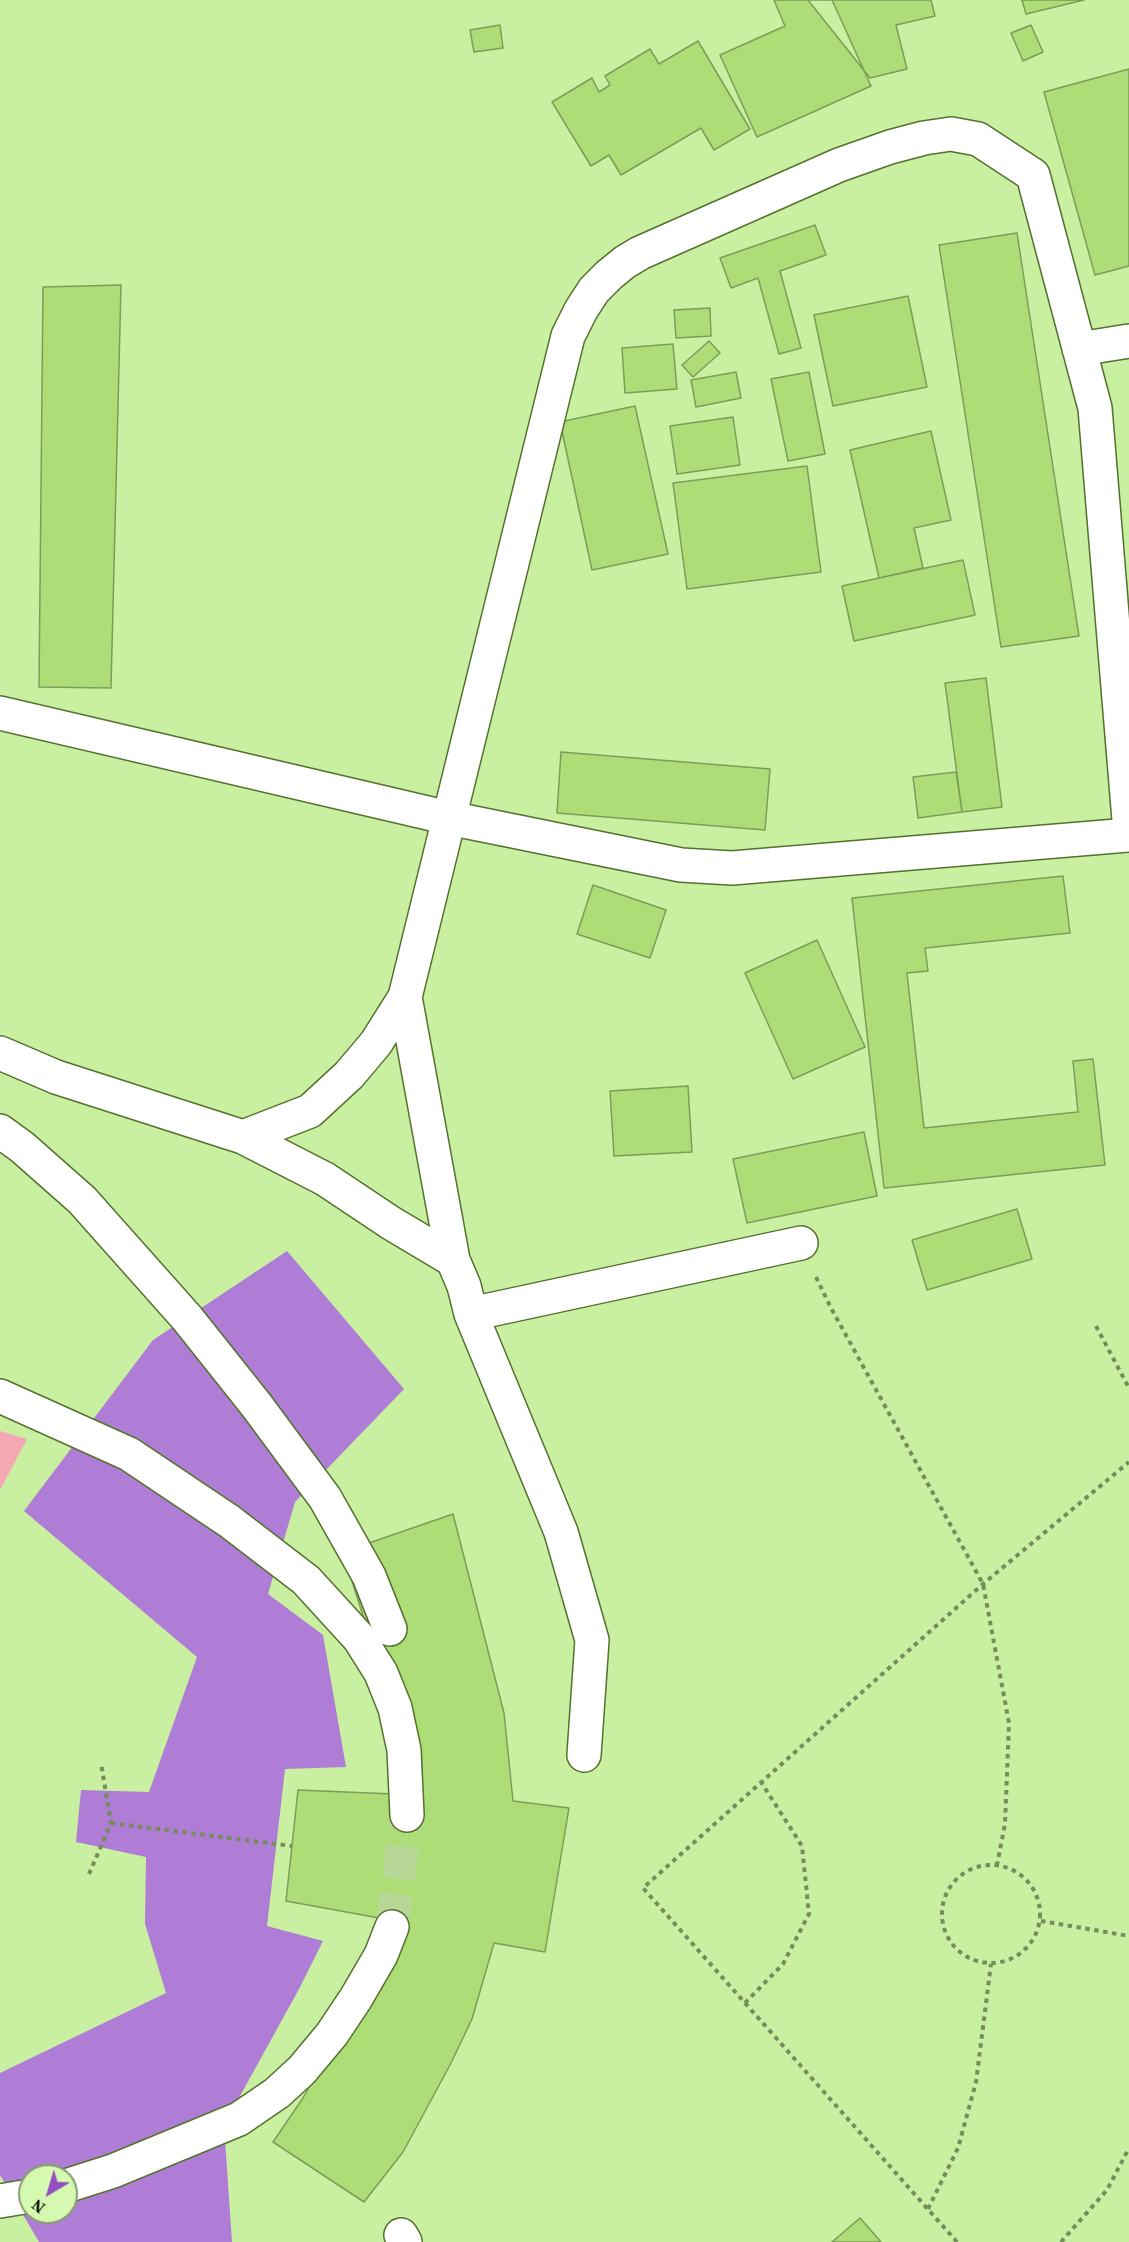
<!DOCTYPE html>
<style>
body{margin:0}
#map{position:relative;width:1129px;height:2242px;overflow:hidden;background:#d6f9b1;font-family:"Source Serif 4",serif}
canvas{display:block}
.north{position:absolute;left:18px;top:2164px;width:60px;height:60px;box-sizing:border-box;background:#d6f9b1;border:2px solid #849e6a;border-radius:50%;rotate:218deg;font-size:16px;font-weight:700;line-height:24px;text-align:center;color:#0a1500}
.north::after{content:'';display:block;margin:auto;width:21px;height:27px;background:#944fc3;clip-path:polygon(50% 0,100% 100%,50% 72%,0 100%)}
</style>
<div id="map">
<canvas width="1129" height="2242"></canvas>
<div class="north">N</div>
</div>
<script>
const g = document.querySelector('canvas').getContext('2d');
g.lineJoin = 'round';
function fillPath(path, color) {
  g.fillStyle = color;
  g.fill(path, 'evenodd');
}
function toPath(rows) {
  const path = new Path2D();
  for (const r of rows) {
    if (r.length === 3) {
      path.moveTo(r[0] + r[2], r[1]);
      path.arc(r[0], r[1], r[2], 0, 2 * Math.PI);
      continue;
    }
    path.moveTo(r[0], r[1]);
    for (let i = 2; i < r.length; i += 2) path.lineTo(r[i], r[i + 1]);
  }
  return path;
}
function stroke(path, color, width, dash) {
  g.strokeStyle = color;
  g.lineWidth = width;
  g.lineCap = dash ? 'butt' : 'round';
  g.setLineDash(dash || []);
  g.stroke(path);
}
fillPath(toPath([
 [0,0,1129,0,1129,2242,0,2242],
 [30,2176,66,2176,66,2212,30,2212]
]), '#c9efa0');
fillPath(toPath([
 [0,1431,27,1439,0,1490]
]), '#f3a8b4');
fillPath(toPath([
 [287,1251,404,1389,295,1502,268,1594,323,1635,346,1767,285,1769,267,1926,323,1941,299,1989,224,2125,232,2242,39,2242,0,2175,0,2073,166,1993,145,1924,146,1857,76,1842,81,1790,149,1792,197,1657,24,1511,153,1340],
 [30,2176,66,2176,66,2212,30,2212]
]), '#af7cd6');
const building = toPath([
 [774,0,832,0,871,86,757,137,720,55,785,26,774,0],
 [808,0,931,0,935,16,896,25,907,69,870,78,808,0],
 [1022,0,1084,0,1026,14,1022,0],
 [500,25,503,48,474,52,470,30,500,25],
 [1031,25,1043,52,1023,61,1011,33,1031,25],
 [698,41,750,129,714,150,701,128,621,175,609,155,591,166,552,102,592,78,599,92,610,85,605,76,650,49,659,64,698,41],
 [1129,69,1129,266,1095,275,1044,92,1129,69],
 [815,225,826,255,780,271,801,348,779,354,758,278,731,288,720,258,815,225],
 [1017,233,1079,636,1001,647,939,245,1017,233],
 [121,285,111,688,39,687,43,287,121,285],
 [908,296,927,387,833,406,814,315,908,296],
 [710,308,711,336,676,338,674,310,710,308],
 [709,341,720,353,693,377,682,365,709,341],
 [673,344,677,389,625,393,622,348,673,344],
 [736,372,741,398,696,407,691,380,736,372],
 [809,372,825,454,788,461,771,379,809,372],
 [635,406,668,554,592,570,560,422,635,406],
 [733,417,740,465,677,474,670,426,733,417],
 [931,431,951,520,914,528,923,568,879,578,850,450,931,431],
 [807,466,821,572,687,589,673,483,807,466],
 [963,560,975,615,854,641,842,586,963,560],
 [986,678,1002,807,962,812,945,683,986,678],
 [561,752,770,769,765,830,557,813,561,752],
 [956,772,962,812,918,818,913,777,956,772],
 [1063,876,1070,933,925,948,928,971,907,973,924,1128,1078,1112,1073,1061,1093,1059,1105,1165,884,1188,852,898,1063,876],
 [593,885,666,910,650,958,577,934,593,885],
 [817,940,865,1047,793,1079,745,973,817,940],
 [688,1086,692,1152,614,1156,610,1091,688,1086],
 [864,1132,877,1196,747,1223,733,1159,864,1132],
 [1017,1209,1032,1259,927,1290,912,1240,1017,1209],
 [453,1514,504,1713,513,1801,569,1808,545,1952,494,1943,472,2019,450,2065,403,2152,364,2202,273,2142,303,2098,331,2048,379,1918,286,1901,298,1790,394,1794,382,1718,378,1664,343,1552,453,1514],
 [860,2218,881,2242,832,2242,860,2218]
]);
fillPath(building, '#aedd77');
stroke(building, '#7d9c59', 1.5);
stroke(toPath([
 [392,1927,407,1815]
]), '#b7d796', 33, [33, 16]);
const minor = toPath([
 [1079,349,1129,341],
 [0,713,449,818,681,865,732,868,1129,835],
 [405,997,453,1260],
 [0,1053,56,1077,243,1137,325,1179,391,1223,453,1260,464,1286,471,1314,561,1532,592,1640,584,1755],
 [0,1131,22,1147,82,1200,187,1318,257,1406,325,1498,369,1576,390,1629],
 [243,1137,310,1111,349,1075,376,1043,405,997,568,336,581,310,594,290,609,275,625,262,640,253,839,165,890,147,924,138,951,134,978,139,1033,175,1095,408,1129,820],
 [471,1314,801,1243],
 [0,1396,129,1454,229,1521,306,1580,359,1638,381,1673,395,1708,404,1750,407,1815],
 [66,2186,113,2171,239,2119,277,2093,302,2070,332,2034,356,1998,381,1955,392,1927],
 [0,2201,30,2196],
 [401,2235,405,2242]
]);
stroke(minor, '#54712e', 36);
stroke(toPath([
 [816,1277,831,1308,983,1584,1009,1723,1005,1824,997,1865],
 [1096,1326,1129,1388],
 [111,1823,292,1846],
 [991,1914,49],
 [89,1874,111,1823,101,1763],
 [1041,1921,1129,1936],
 [745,2003,783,1964,809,1914,802,1846,761,1782],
 [928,2209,958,2148,976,2082,991,1964],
 [957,2242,643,1888,983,1584,1129,1462],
 [1061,2242,1107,2190,1129,2148]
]), '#758d5d', 4, [4.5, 4.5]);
stroke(minor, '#fff', 33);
</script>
